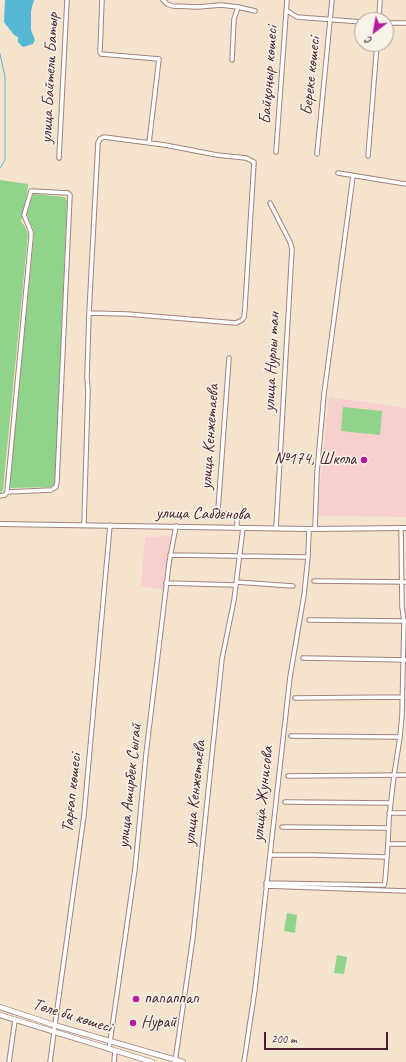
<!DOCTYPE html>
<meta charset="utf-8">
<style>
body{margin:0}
#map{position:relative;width:406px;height:1062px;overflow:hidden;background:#f5e4cd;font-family:Caveat,sans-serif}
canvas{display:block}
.north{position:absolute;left:354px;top:12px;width:40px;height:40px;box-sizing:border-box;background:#f7f3e8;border:1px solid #b29e9c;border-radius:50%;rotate:211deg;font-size:11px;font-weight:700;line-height:16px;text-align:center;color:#4a1f2b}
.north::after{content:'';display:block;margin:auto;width:14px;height:18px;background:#b5179e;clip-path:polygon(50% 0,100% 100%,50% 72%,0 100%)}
.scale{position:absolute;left:264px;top:1032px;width:124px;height:18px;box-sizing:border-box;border:2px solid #4a1f2b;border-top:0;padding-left:5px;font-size:12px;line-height:14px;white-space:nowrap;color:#4a1f2b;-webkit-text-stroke:3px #f7f3e8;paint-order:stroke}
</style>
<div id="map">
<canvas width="406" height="1062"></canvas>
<div class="north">С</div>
<div class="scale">200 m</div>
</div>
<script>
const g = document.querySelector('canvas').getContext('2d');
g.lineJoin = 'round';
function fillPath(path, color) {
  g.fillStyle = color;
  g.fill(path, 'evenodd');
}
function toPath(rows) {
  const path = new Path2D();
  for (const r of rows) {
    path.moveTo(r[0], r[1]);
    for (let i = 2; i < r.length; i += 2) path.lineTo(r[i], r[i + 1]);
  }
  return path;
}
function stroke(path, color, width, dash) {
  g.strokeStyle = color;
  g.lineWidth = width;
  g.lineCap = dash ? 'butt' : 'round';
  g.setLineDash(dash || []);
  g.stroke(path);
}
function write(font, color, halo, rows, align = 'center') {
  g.font = font + ' Caveat,sans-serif';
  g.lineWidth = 3;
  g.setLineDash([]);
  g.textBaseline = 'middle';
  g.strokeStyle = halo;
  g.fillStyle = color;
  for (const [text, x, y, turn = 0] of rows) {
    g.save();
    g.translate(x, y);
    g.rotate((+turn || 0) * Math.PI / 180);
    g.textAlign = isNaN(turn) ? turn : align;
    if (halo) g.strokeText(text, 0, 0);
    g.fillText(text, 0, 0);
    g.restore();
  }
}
fillPath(toPath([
 [329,397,406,408,406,517,317,516],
 [170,536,163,590,141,586,145,537]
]), '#f7d0cd');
fillPath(toPath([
 [0,180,28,184,27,195,21,222,24,225,28,234,3,490,0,494],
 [34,194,65,197,67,201,55,481,54,484,51,487,11,488,9,486,34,235,33,229,28,218,27,214,32,196],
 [343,407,382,411,380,435,341,431],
 [287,913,297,915,295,933,284,931],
 [337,955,347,957,344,974,334,973]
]), '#90d48c');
fillPath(toPath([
 [5,0,34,0,31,11,31,30,35,40,33,44,23,47,18,42,18,37,14,35,4,22]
]), '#55b8d3');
stroke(toPath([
 [0,54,5,77,5,160,0,168]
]), '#55b8d3', 1);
const minor = toPath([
 [102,0,100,52,101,54,159,59,149,143],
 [163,0,167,4,173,6,198,7,221,5,238,7,255,11],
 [286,10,297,17,362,22],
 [379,20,380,0],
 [386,23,406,23],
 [232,60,234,19,238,7],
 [276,152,287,0],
 [317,154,332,0],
 [368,156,377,44],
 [59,158,67,0],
 [338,173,406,184],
 [270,203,290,242,292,249,276,528],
 [229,358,218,510,219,513,234,515,237,519,237,527],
 [0,496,5,495,7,492,51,490,56,487,57,482,70,195,68,193,31,191,24,215,31,232,31,237,7,492],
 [84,524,88,391,87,377,89,313,98,143,100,139,104,137,165,145,217,155,246,158,254,162,245,307,244,317,242,320,236,323,127,314,89,313],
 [315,528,317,473,324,394,353,176],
 [170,555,308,557],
 [314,581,406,582],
 [236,582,293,586],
 [166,583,235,585],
 [309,620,405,621],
 [303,658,406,660],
 [295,698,402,697],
 [291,736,400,737],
 [288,776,406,775],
 [285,802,390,803],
 [389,813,406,813],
 [282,827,388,828],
 [388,844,406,844],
 [270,855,312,855,387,857],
 [266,883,380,885,384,885,385,881,388,844,389,819,394,775,400,737,402,715,404,621,402,607,401,528],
 [266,886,406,891],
 [109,1049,135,869,146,754,169,563,176,526],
 [9,1062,15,1020],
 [50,1062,54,1032,84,815,110,525],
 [114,1062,115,1051],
 [175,1062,193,937,222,659,234,600,243,528],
 [244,1062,255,989,290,677,304,595,308,557,309,529]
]);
const tertiary = toPath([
 [0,524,309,529,406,528]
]);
const secondary = toPath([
 [0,1007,54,1025,183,1062],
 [0,1015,152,1062]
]);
stroke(minor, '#a0827c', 5.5);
stroke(tertiary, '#a0827c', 6);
stroke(secondary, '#a0827c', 6);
stroke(minor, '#fff', 3.5);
stroke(tertiary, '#fff', 4);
stroke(secondary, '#fff', 4.5);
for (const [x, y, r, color] of [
 [364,460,4,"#b5179e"],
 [136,999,4,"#b5179e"],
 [133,1023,4,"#b5179e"]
]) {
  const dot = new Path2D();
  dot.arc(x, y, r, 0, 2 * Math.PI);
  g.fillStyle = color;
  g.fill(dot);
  stroke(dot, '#f7f3e8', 1.5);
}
write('17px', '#4a1f2b', '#f7f3e8', [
 ["Байқоңыр көшесі",269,75,-86],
 ["Береке көшесі",311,76,-84],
 ["улица Байтели Батыр",50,78,-87],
 ["улица Нурлы тан",272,362,-87],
 ["улица Кенжетаева",210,437,-86],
 ["улица Сабденова",203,514,1],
 ["улица Аширбек Сыгай",130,786,-84],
 ["Тарғап көшесі",72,793,-84],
 ["улица Кенжетаева",195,793,-84],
 ["улица Жунисова",263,794,-84],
 ["Төле би көшесі",72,1016,17]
]);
write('17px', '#4a1f2b', '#f7f3e8', [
 ["№174, Школа",356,460,"right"],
 ["папаппап",144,999],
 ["Нурай",141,1023]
], 'left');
</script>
